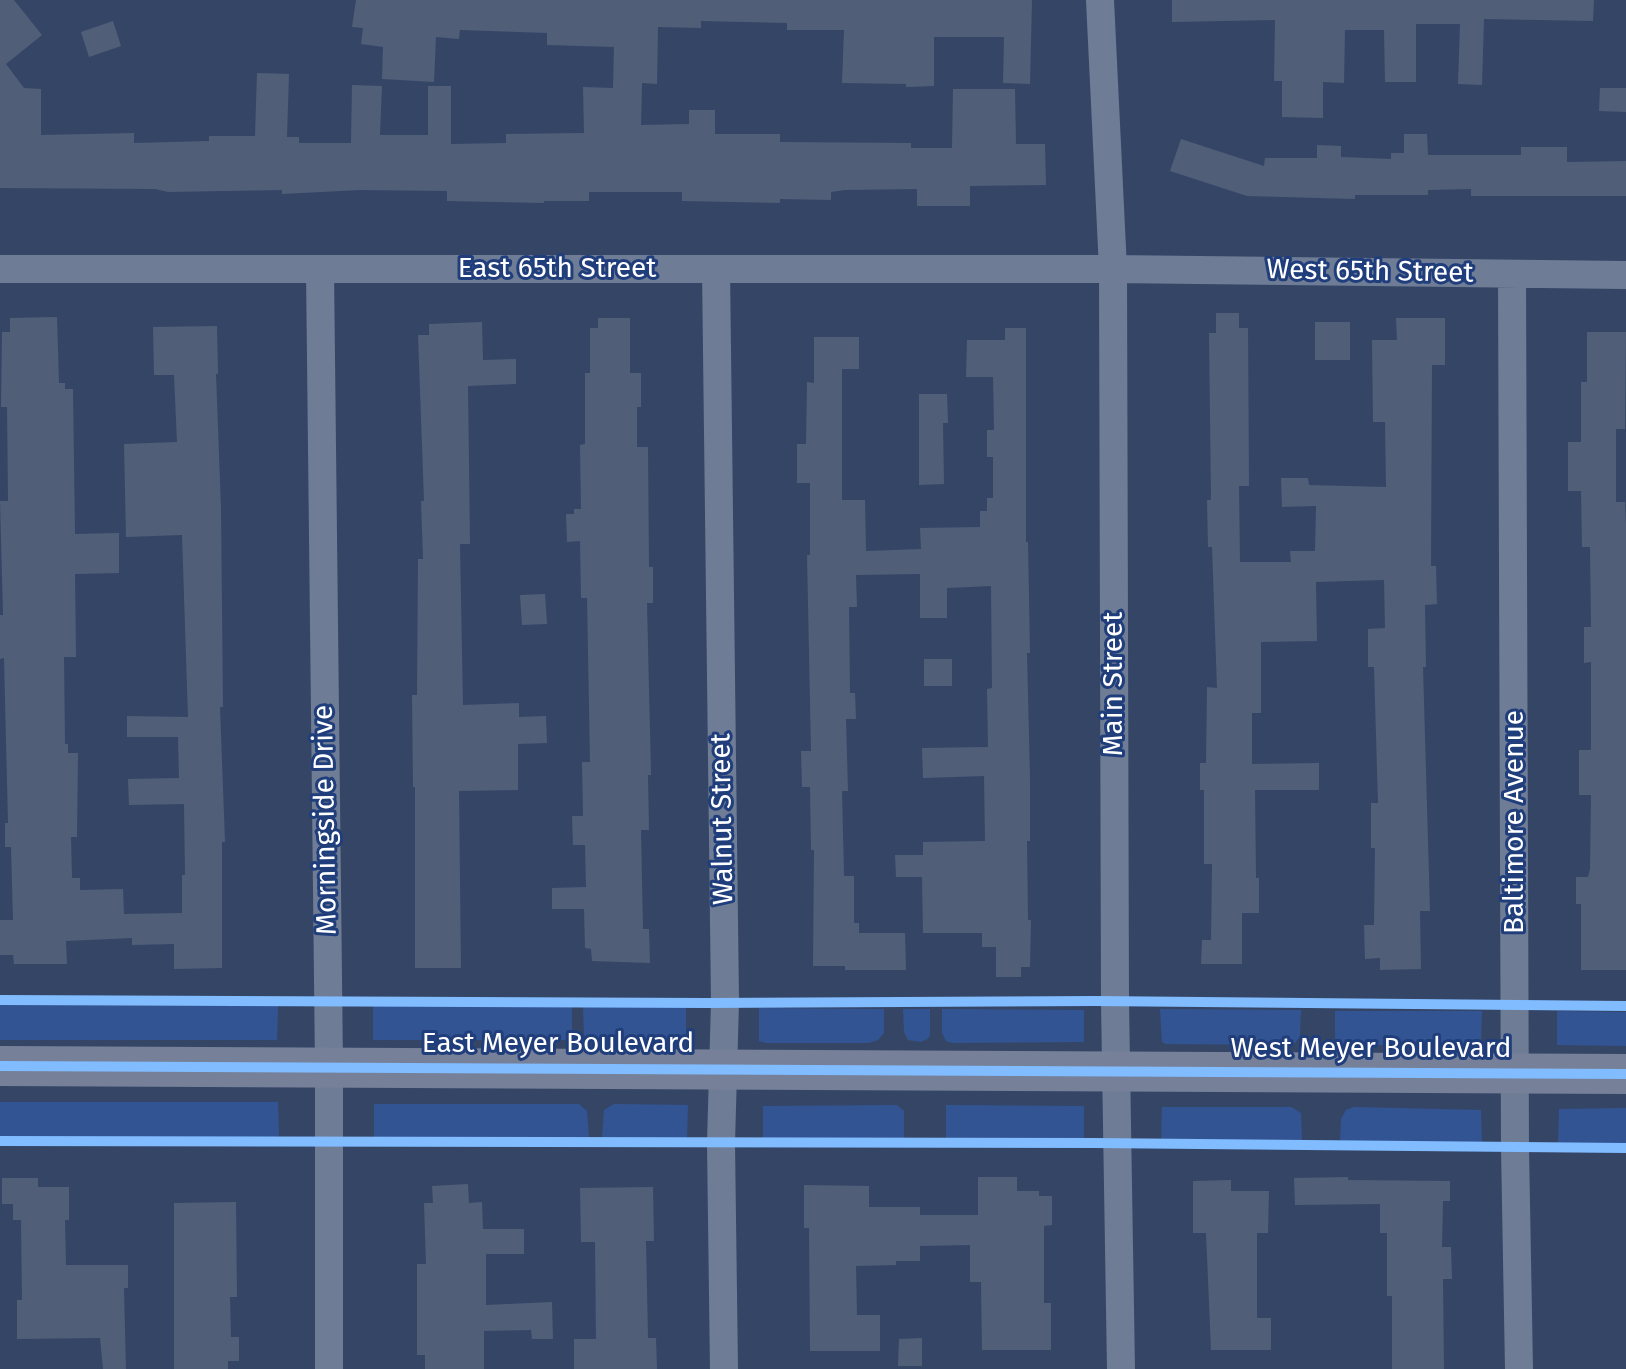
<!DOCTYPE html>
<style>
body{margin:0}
canvas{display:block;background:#354566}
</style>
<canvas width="1626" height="1369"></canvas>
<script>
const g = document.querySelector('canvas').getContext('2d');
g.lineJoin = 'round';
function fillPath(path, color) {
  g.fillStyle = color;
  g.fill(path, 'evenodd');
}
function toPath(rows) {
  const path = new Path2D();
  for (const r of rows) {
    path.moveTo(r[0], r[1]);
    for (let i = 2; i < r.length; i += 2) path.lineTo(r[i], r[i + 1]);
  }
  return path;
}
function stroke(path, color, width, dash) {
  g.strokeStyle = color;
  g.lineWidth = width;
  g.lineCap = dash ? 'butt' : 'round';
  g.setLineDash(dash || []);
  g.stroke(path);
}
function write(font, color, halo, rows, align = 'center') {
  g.font = font + ' "Fira Sans",sans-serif';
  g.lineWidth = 6;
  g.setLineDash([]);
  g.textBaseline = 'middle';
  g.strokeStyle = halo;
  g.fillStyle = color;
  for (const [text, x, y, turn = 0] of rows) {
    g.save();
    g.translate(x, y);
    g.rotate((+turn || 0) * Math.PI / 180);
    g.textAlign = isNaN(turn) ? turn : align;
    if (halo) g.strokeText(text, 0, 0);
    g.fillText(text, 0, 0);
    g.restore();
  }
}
fillPath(toPath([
 [0,1005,278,1006,277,1040,0,1040],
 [373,1006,572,1006,572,1040,373,1040],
 [583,1007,686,1007,686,1041,592,1041,584,1035],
 [759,1008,884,1009,884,1033,878,1040,869,1043,766,1043,759,1041],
 [903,1009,930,1009,930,1036,927,1039,921,1042,908,1040,904,1032],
 [942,1009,1084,1010,1084,1042,952,1043,946,1041,942,1033],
 [1160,1009,1301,1010,1300,1036,1295,1043,1285,1045,1166,1044,1162,1042],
 [1335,1011,1482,1011,1481,1045,1344,1045,1337,1042,1335,1038],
 [1557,1011,1626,1012,1626,1046,1557,1045],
 [0,1102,278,1102,279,1135,274,1138,0,1136],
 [374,1104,579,1104,587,1111,589,1138,374,1138],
 [614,1104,688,1105,687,1139,602,1138,604,1110],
 [897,1105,904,1111,904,1139,763,1139,763,1106],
 [946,1105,1084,1106,1084,1140,946,1139],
 [1162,1107,1291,1107,1301,1113,1302,1141,1161,1141],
 [1354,1107,1481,1110,1482,1142,1340,1141,1341,1119,1346,1110],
 [1626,1108,1626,1143,1558,1143,1559,1109]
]), '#335492');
fillPath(toPath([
 [0,0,14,0,42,35,6,64,24,88,41,89,41,135,134,133,134,143,209,141,209,136,255,136,257,73,289,74,287,137,299,137,299,143,351,143,352,85,382,86,380,135,428,135,428,86,451,86,451,144,506,143,506,134,584,133,583,87,613,88,614,47,547,45,547,33,460,30,459,39,436,37,434,82,382,79,383,47,361,44,363,28,352,27,356,0,1032,0,1030,84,1003,83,1004,37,934,37,934,86,906,87,906,84,842,83,844,30,787,30,787,23,701,21,701,28,658,27,657,84,642,83,641,125,689,124,689,110,715,110,715,134,780,134,780,142,911,143,911,148,952,148,953,89,1015,89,1016,144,1045,144,1046,185,970,186,970,206,917,206,917,189,845,190,831,192,831,200,780,199,780,203,682,201,682,192,589,192,589,201,544,201,544,203,447,201,447,191,360,190,282,194,282,190,168,192,155,189,0,188],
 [1172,0,1594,0,1593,21,1484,19,1482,85,1458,84,1460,24,1416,24,1416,82,1385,82,1384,30,1345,30,1344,83,1323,82,1323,118,1282,117,1282,81,1274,81,1275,20,1172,22],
 [113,21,121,46,89,57,81,32],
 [1600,88,1626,88,1626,112,1599,111],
 [1404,134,1427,134,1428,155,1521,155,1521,147,1567,147,1567,162,1626,161,1626,196,1471,196,1471,189,1428,190,1428,195,1355,195,1355,199,1247,196,1170,171,1181,139,1264,166,1265,158,1317,158,1317,145,1341,146,1341,157,1391,159,1391,153,1404,153],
 [1216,313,1239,313,1239,328,1248,328,1249,486,1239,486,1240,562,1291,562,1290,551,1315,551,1316,506,1282,507,1281,478,1308,478,1309,485,1386,487,1385,422,1373,422,1372,340,1397,340,1396,318,1445,318,1445,365,1432,365,1431,566,1436,566,1437,604,1425,605,1426,667,1423,667,1430,911,1420,911,1421,969,1380,970,1380,958,1365,959,1364,925,1374,925,1375,848,1371,848,1371,803,1378,803,1374,667,1368,667,1368,629,1385,628,1384,580,1316,582,1317,641,1261,642,1261,713,1252,713,1252,764,1319,763,1319,790,1255,790,1256,878,1259,878,1259,913,1242,913,1242,964,1201,964,1202,940,1211,940,1212,864,1204,864,1204,790,1200,790,1200,763,1206,763,1207,687,1217,688,1212,547,1208,547,1207,500,1211,500,1209,333,1216,333],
 [57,317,59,383,65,383,65,389,73,389,75,534,119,533,119,573,75,574,76,657,64,657,65,744,68,744,68,753,78,753,77,837,71,837,72,878,80,878,80,890,123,889,124,914,182,913,182,875,185,875,184,804,129,805,128,779,179,778,178,737,127,737,127,716,188,717,182,535,126,537,124,444,177,442,174,375,154,375,153,327,217,326,218,374,216,374,221,508,223,707,220,707,225,842,222,842,222,968,174,969,174,944,132,945,132,938,66,941,67,964,14,964,13,955,0,955,0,920,13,920,11,847,5,847,5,823,8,823,4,658,0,659,0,615,3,615,0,501,8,501,7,407,1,407,2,332,10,332,10,318],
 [598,318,630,318,630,373,641,373,641,407,637,407,637,447,648,447,649,567,653,567,653,603,647,603,651,775,648,775,649,830,641,830,643,929,649,929,650,963,592,961,591,949,585,948,584,909,552,909,552,888,586,887,585,845,573,845,572,816,583,816,582,762,590,762,587,598,581,598,580,541,567,542,566,514,574,514,574,509,581,509,580,445,585,444,585,373,590,373,590,328,598,328],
 [482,322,483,360,516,359,516,384,468,386,470,544,460,544,463,705,519,703,519,717,546,716,547,743,518,744,518,790,459,791,461,968,415,968,415,787,413,787,412,695,417,695,418,559,423,559,421,501,424,501,418,335,429,335,429,324],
 [1315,322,1350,322,1350,360,1315,360],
 [1005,328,1026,328,1026,542,1028,542,1030,653,1027,653,1030,777,1030,841,1027,841,1028,920,1031,920,1030,967,1021,967,1021,977,996,977,996,947,982,947,982,933,923,933,922,877,896,877,895,855,923,855,923,842,985,841,984,776,923,778,922,748,988,747,987,689,992,688,991,586,947,588,947,618,920,618,920,574,856,575,857,607,849,607,850,693,855,693,856,719,846,719,848,791,842,791,844,876,854,876,854,923,859,923,859,933,905,933,906,970,845,970,845,966,813,966,814,850,811,850,810,787,802,787,801,751,811,751,807,555,810,555,810,483,797,483,797,444,806,444,807,382,814,383,814,337,859,337,859,369,842,369,842,500,865,500,866,551,921,549,920,528,980,527,980,511,987,511,987,498,993,498,993,457,987,457,987,430,994,430,993,377,966,377,967,340,1005,340],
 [1587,332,1626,332,1625,429,1616,429,1616,502,1625,502,1626,524,1626,970,1581,970,1581,904,1576,904,1576,877,1588,877,1590,869,1591,795,1579,795,1579,750,1591,750,1591,662,1584,663,1584,627,1591,627,1590,547,1582,547,1581,491,1568,491,1568,442,1581,442,1581,382,1587,382],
 [919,394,947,394,948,423,943,423,944,484,919,485],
 [545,594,547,624,522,625,520,595],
 [924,659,952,659,952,686,924,686],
 [978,1177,1017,1177,1017,1191,1039,1191,1039,1196,1052,1196,1052,1225,1044,1226,1044,1303,1051,1303,1051,1350,982,1350,981,1282,970,1282,970,1245,920,1246,920,1261,896,1261,896,1265,856,1266,857,1315,880,1315,880,1351,810,1351,809,1228,804,1228,804,1185,869,1186,869,1207,920,1207,920,1215,978,1215],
 [1348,1177,1348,1180,1450,1181,1450,1201,1443,1201,1442,1247,1451,1247,1452,1279,1443,1279,1444,1369,1392,1369,1392,1296,1387,1296,1387,1233,1380,1233,1380,1204,1295,1205,1294,1178],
 [2,1178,38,1178,38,1187,69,1187,69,1220,65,1220,66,1265,128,1265,128,1288,124,1288,126,1369,103,1369,100,1338,17,1339,17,1300,22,1300,21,1220,13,1220,13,1204,2,1204],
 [1231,1180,1231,1191,1269,1191,1268,1233,1257,1233,1257,1318,1271,1318,1271,1350,1211,1350,1206,1233,1193,1233,1193,1181],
 [468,1184,469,1203,482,1202,483,1229,524,1229,524,1254,486,1254,486,1305,552,1302,553,1339,532,1339,531,1330,484,1331,484,1369,425,1369,425,1355,417,1355,417,1264,426,1264,424,1203,433,1203,432,1186],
 [653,1187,654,1241,646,1241,648,1338,656,1338,657,1369,574,1369,574,1339,596,1339,595,1242,581,1242,580,1188],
 [236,1202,237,1297,230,1297,231,1337,239,1337,239,1361,228,1361,228,1369,174,1369,174,1203],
 [922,1338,922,1366,898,1366,899,1339]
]), '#505e78');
stroke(toPath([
 [1100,0,1113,269,1115,1002,1121,1369],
 [0,269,1113,269,1626,275],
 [716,269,725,1002,721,1143,724,1369],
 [320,270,329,1067,329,1369],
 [1512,274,1515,1148,1519,1369]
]), '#6f7c95', 28);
stroke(toPath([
 [0,1066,1626,1074]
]), '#768199', 40);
stroke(toPath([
 [0,1000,707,1003,1095,1001,1626,1006],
 [0,1066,1626,1074],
 [0,1141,1093,1143,1626,1148]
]), '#80bcff', 10);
write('28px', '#fff', '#203e7b', [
 ["East 65th Street",557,269],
 ["West 65th Street",1370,272,1],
 ["Main Street",1114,684,-90],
 ["Walnut Street",723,819,-91],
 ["Morningside Drive",326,820,-91],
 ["Baltimore Avenue",1515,822,-90],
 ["East Meyer Boulevard",558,1044],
 ["West Meyer Boulevard",1371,1049]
]);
</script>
